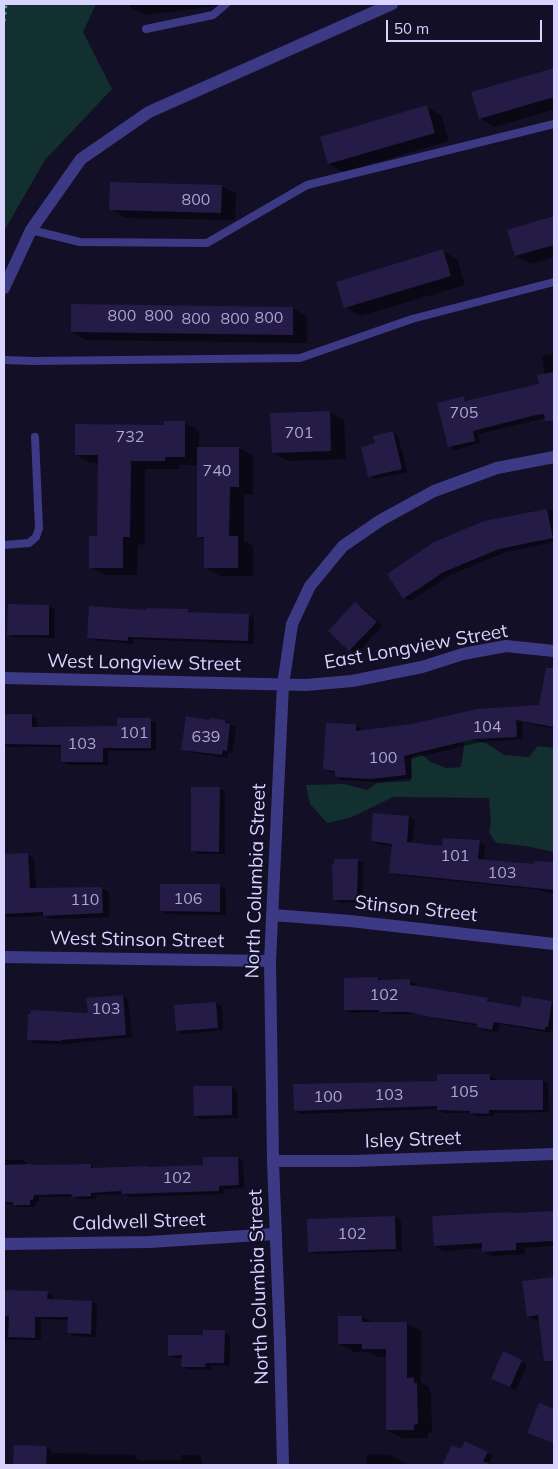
<!DOCTYPE html>
<style>
body{margin:0}
#map{position:relative;width:558px;height:1469px;overflow:hidden;background:#130f26;font-family:Mulish,sans-serif}
canvas{display:block}
.frame{position:absolute;inset:0;border:5px solid #d9d4ff;pointer-events:none}
.scale{position:absolute;left:386px;top:20px;width:156px;height:22px;box-sizing:border-box;border:2px solid #d9d4ff;border-top:0;padding-left:6px;font-size:15px;line-height:18px;white-space:nowrap;color:#d9d4ff;-webkit-text-stroke:4px #130f26;paint-order:stroke}
</style>
<div id="map">
<canvas width="558" height="1469"></canvas>
<div class="frame"></div>
<div class="scale">50 m</div>
</div>
<script>
const g = document.querySelector('canvas').getContext('2d');
g.lineJoin = 'round';
function fillPath(path, color) {
  g.fillStyle = color;
  g.fill(path, 'evenodd');
}
function toPath(rows) {
  const path = new Path2D();
  for (const r of rows) {
    path.moveTo(r[0], r[1]);
    for (let i = 2; i < r.length; i += 2) path.lineTo(r[i], r[i + 1]);
  }
  return path;
}
function stroke(path, color, width, dash) {
  g.strokeStyle = color;
  g.lineWidth = width;
  g.lineCap = dash ? 'butt' : 'round';
  g.setLineDash(dash || []);
  g.stroke(path);
}
function write(font, color, halo, rows, align = 'center') {
  g.font = font + ' Mulish,sans-serif';
  g.lineWidth = 4;
  g.setLineDash([]);
  g.textBaseline = 'middle';
  g.strokeStyle = halo;
  g.fillStyle = color;
  for (const [text, x, y, turn = 0] of rows) {
    g.save();
    g.translate(x, y);
    g.rotate((+turn || 0) * Math.PI / 180);
    g.textAlign = isNaN(turn) ? turn : align;
    if (halo) g.strokeText(text, 0, 0);
    g.fillText(text, 0, 0);
    g.restore();
  }
}
fillPath(toPath([
 [4,4,96,4,83,32,112,89,45,160,4,231],
 [471,730,473,740,486,743,504,755,529,757,538,746,554,748,554,852,526,846,496,843,489,832,491,822,489,798,393,797,350,818,327,823,310,804,306,785,344,784,367,790,377,783,411,781,412,757,421,754,431,762,446,768,461,767,464,746,461,731]
]), '#12302f');
fillPath(toPath([
 [130,4,218,4,218,6,145,15,130,7],
 [554,69,554,109,495,127,480,118,473,93],
 [427,107,441,115,449,141,343,172,329,164],
 [222,186,236,194,235,220,125,218,111,209],
 [554,217,554,257,531,264,516,256,509,231],
 [443,251,457,259,465,285,360,316,345,307],
 [293,308,307,317,307,343,86,340,72,332],
 [554,354,554,416,478,434,480,443,455,450,449,446,464,398,470,401,540,385,545,375,542,356],
 [330,412,344,420,346,459,288,461,273,453],
 [184,422,199,431,199,448,239,448,253,456,253,495,244,495,244,541,253,546,253,576,220,576,205,567,205,540,198,536,198,465,179,465,179,469,145,469,145,544,138,545,137,575,105,575,91,567,99,537,99,463,91,463,76,455,165,426],
 [392,432,398,436,407,472,375,479,370,476,376,444],
 [554,509,554,542,506,552,450,575,410,601,404,598,485,522],
 [355,603,361,606,382,626,356,654,350,650,329,631],
 [49,606,55,609,54,638,14,637,9,634],
 [188,610,193,613,248,615,254,618,253,644,133,639,133,644,94,640,88,637,148,611],
 [542,696,554,698,554,729,522,722,523,739,481,742,410,759,412,778,377,782,342,780,336,777,337,773,330,772,325,768,356,726,361,729,361,731,540,706],
 [4,715,31,715,37,719,37,728,118,728,150,720,156,723,156,751,108,751,108,765,68,765,62,762,62,747,7,747,4,745],
 [210,721,225,721,236,728,232,753,228,753,228,758,188,752,183,749],
 [219,788,225,792,225,854,198,854,192,850],
 [409,817,415,821,412,844,443,847,479,842,485,845,484,861,535,866,535,863,554,864,554,893,544,892,541,890,396,875,390,872,393,846,378,844,372,841],
 [27,854,34,858,36,889,102,888,109,892,109,917,51,919,46,916,7,917,4,916,4,855],
 [357,860,363,863,363,902,340,903,334,899],
 [162,885,220,886,226,889,226,915,167,914,161,910],
 [378,978,383,981,410,981,416,984,416,987,487,999,493,1003,521,1008,551,1002,554,1004,553,1030,551,1029,551,1033,500,1024,498,1033,483,1030,478,1026,437,1019,416,1014,387,1014,383,1012,351,1013,345,1009,345,979],
 [123,996,128,1000,132,1037,66,1044,34,1043,29,1039,89,1014],
 [216,1003,222,1006,223,1030,183,1034,177,1030,175,1006],
 [439,1075,490,1076,496,1079,496,1081,543,1081,548,1084,549,1112,494,1113,494,1116,477,1116,472,1113,444,1113,438,1109,301,1114,295,1111,439,1082],
 [231,1087,237,1090,238,1118,201,1119,195,1115],
 [238,1158,243,1161,244,1188,224,1189,224,1194,131,1197,124,1194,96,1195,96,1199,78,1199,75,1197,39,1197,39,1202,36,1202,35,1207,20,1207,15,1205,10,1205,4,1202,4,1160,22,1160,27,1163,27,1166,90,1165,96,1169,205,1166],
 [554,1212,554,1246,524,1248,525,1254,492,1256,483,1251,483,1248,444,1251,435,1246,433,1217,511,1213,513,1214],
 [395,1217,401,1221,402,1251,315,1254,310,1251],
 [554,1278,554,1336,550,1336,540,1321,537,1321,528,1316,524,1282],
 [4,1291,47,1292,53,1295,53,1300,92,1302,97,1305,96,1337,74,1336,68,1332,69,1320,41,1319,41,1340,4,1340],
 [362,1317,373,1323,406,1323,421,1331,421,1383,429,1387,429,1391,431,1392,432,1432,428,1433,428,1438,402,1438,387,1430,387,1357,378,1357,370,1352,354,1352,340,1344],
 [224,1332,230,1335,230,1366,211,1365,211,1370,188,1369,183,1366,183,1358,175,1358,169,1355],
 [504,1353,527,1364,516,1390,498,1382],
 [15,1446,47,1447,52,1451,52,1453,133,1455,139,1460,181,1460,181,1455,197,1455,202,1459,202,1465,14,1465],
 [461,1451,487,1453,493,1456,488,1465,447,1465,444,1464],
 [367,1454,390,1455,405,1463,405,1465,366,1465]
]), '#0007');
fillPath(toPath([
 [554,68,554,97,479,119,471,92],
 [427,105,435,133,328,164,320,137],
 [110,182,222,185,221,213,109,210],
 [554,216,554,245,515,256,507,230],
 [443,249,451,276,344,308,336,282],
 [71,304,293,307,293,335,71,332],
 [554,372,554,421,545,421,544,414,536,415,473,431,475,441,448,447,437,403,464,396,465,401,539,384,537,375],
 [330,411,331,451,272,453,270,413],
 [164,421,185,421,185,457,165,457,165,461,131,461,130,537,123,537,123,568,89,568,89,536,97,536,98,455,75,455,75,424,164,425],
 [393,431,402,469,368,477,361,447,375,443,373,436],
 [197,447,239,447,239,487,230,487,229,536,238,536,238,568,204,568,204,537,197,537],
 [547,509,553,538,499,549,444,572,403,599,387,574,434,542,484,521],
 [355,602,377,622,349,651,328,631],
 [8,604,49,605,49,635,7,635],
 [89,606,146,610,147,608,188,609,188,612,249,614,248,641,128,637,128,641,87,638],
 [546,668,554,668,554,727,516,720,517,737,474,739,404,756,406,775,370,779,335,777,335,771,323,769,326,723,356,724,356,731,411,724,477,709,539,705],
 [4,714,32,714,32,727,117,726,117,718,151,718,151,748,103,748,103,762,61,762,61,745,4,744],
 [186,716,209,720,210,718,225,720,225,723,230,724,227,751,223,750,222,755,181,750],
 [191,787,220,787,219,852,191,851],
 [373,813,409,816,407,842,442,846,443,838,480,840,478,859,534,864,534,861,554,862,554,890,389,873,392,844,371,841],
 [28,853,30,888,102,887,103,913,43,916,43,912,4,914,4,854],
 [334,859,358,859,357,900,333,900,332,864,334,864],
 [160,884,220,884,220,912,160,911],
 [378,977,378,980,410,979,410,985,488,998,487,1001,520,1007,522,996,552,1001,548,1027,545,1027,545,1030,494,1022,492,1030,476,1027,477,1024,430,1017,409,1012,379,1012,379,1010,344,1010,344,978],
 [123,995,126,1035,61,1040,61,1041,27,1040,28,1014,31,1014,31,1010,88,1013,86,998],
 [216,1002,218,1028,176,1031,174,1005],
 [437,1074,490,1074,490,1080,543,1080,543,1110,489,1110,489,1114,470,1113,470,1111,437,1110,437,1106,294,1111,293,1084,437,1081],
 [193,1086,232,1086,232,1115,194,1116],
 [203,1157,238,1157,239,1185,219,1186,219,1191,125,1194,122,1194,121,1191,91,1193,91,1196,72,1197,71,1194,34,1195,33,1200,30,1200,30,1205,13,1205,13,1202,4,1202,4,1165,31,1164,31,1165,91,1164,91,1168,147,1166,147,1167,203,1165],
 [554,1211,554,1241,516,1243,516,1250,482,1252,482,1243,434,1246,432,1216,511,1212,511,1213],
 [395,1216,396,1249,308,1252,307,1219],
 [554,1277,554,1361,544,1361,538,1315,527,1317,522,1281],
 [4,1290,48,1291,47,1299,92,1301,91,1334,67,1333,68,1317,35,1317,35,1338,8,1337,9,1316,4,1316],
 [338,1316,362,1316,362,1322,407,1322,407,1378,414,1377,414,1383,417,1383,418,1424,414,1425,414,1430,386,1430,386,1349,362,1349,362,1344,338,1344],
 [203,1330,225,1330,224,1363,206,1363,205,1367,181,1367,182,1355,168,1356,168,1335,203,1335],
 [503,1351,522,1360,510,1387,491,1379],
 [539,1403,554,1409,554,1443,527,1433],
 [465,1441,488,1452,483,1461,492,1465,442,1465,452,1445,461,1449],
 [14,1445,47,1446,46,1465,13,1465]
]), '#241b47');
stroke(toPath([
 [4,21,6,4]
]), '#2fb8b0', 3, [2.5, 4]);
stroke(toPath([
 [146,29,213,15,226,4],
 [31,230,80,242,207,243,307,185,554,124],
 [4,360,33,361,300,358,412,319,554,282],
 [4,545,29,543,36,537,39,528,35,437]
]), '#3d3a85', 8);
stroke(toPath([
 [4,288,31,230,81,159,149,112,392,4],
 [4,678,306,685,352,681,422,667,463,654,506,646,554,651],
 [273,915,350,921,554,944],
 [4,957,270,961],
 [273,1161,353,1161,554,1154],
 [4,1244,149,1242,276,1234],
 [283,1465,280,1343,273,1161,270,961,283,685,292,624,310,586,343,546,381,520,434,491,497,468,554,457]
]), '#3d3a85', 12);
write('16px', '#aca6d1', null, [
 ["800",196,200],
 ["800",122,316],
 ["800",159,316],
 ["800",269,318],
 ["800",196,319],
 ["800",235,319],
 ["705",464,413],
 ["701",299,433],
 ["732",130,437],
 ["740",217,471],
 ["104",487,727],
 ["101",134,733],
 ["639",206,737],
 ["103",82,744],
 ["100",383,758],
 ["101",455,856],
 ["103",502,873],
 ["106",188,899],
 ["110",85,900],
 ["102",384,995],
 ["103",106,1009],
 ["105",464,1092],
 ["103",389,1095],
 ["100",328,1097],
 ["102",177,1178],
 ["102",352,1234]
]);
write('19px', '#d9d4ff', '#130f26', [
 ["East Longview Street",416,647,-10],
 ["West Longview Street",144,663,1],
 ["North Columbia Street",256,881,-88],
 ["Stinson Street",416,909,6],
 ["West Stinson Street",137,940,1],
 ["Isley Street",413,1140,-2],
 ["Caldwell Street",139,1222,-2],
 ["North Columbia Street",259,1287,-92]
]);
</script>
